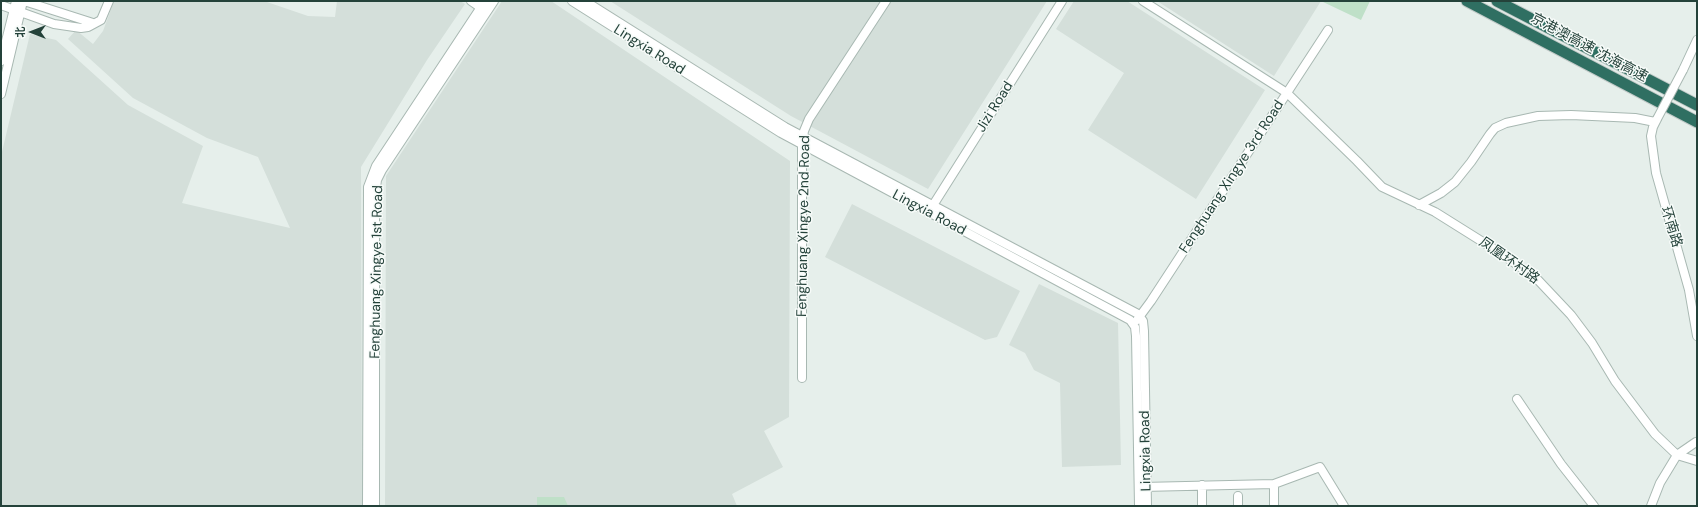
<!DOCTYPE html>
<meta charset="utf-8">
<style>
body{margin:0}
#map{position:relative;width:1698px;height:507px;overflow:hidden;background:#e6efeb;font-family:"DM Sans","Noto Sans SC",sans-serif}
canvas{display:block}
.frame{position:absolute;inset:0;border:2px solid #24423a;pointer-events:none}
.north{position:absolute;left:12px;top:12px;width:40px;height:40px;-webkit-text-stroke:3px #f7fbf9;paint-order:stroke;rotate:270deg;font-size:11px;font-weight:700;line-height:16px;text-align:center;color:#24423a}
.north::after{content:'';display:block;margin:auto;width:14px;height:18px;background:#24423a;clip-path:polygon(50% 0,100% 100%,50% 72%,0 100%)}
</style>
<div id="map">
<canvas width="1698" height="507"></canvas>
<div class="frame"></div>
<div class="north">北</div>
</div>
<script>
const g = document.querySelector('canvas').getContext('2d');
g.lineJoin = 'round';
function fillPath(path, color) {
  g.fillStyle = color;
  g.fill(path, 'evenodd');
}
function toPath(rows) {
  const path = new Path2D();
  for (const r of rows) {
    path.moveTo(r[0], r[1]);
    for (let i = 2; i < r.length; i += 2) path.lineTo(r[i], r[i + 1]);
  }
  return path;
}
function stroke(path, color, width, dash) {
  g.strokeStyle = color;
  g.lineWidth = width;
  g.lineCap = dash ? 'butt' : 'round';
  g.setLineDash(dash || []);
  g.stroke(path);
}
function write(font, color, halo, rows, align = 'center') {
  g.font = font + ' "DM Sans","Noto Sans SC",sans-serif';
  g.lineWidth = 3;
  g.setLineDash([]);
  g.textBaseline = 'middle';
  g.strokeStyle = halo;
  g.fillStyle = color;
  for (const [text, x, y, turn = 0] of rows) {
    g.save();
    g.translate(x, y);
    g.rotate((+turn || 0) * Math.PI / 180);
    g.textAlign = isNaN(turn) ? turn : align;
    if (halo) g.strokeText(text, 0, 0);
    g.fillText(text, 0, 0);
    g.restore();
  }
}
fillPath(toPath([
 [114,1,264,1,308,16,335,17,337,1,460,1,465,4,427,60,361,167,362,506,1,506,1,156,30,34,56,40,128,105,203,146,182,203,290,228,258,157,207,138,133,98,68,39,76,30,93,44,103,31],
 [502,1,551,1,790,161,789,417,764,431,783,467,732,494,737,506,385,506,386,176],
 [610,1,1047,1,928,189,791,116],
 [1074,1,1127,1,1265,90,1196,199,1088,130,1124,73,1056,29],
 [1157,1,1321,1,1274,76],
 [852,204,1020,291,997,337,985,340,825,257],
 [1039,284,1118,323,1121,465,1062,467,1060,383,1034,370,1025,353,1009,345]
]), '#d4dfda');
fillPath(toPath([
 [1321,1,1370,1,1361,20],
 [537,497,564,497,568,506,537,506]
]), '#bfe0c8');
const minor = toPath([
 [24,1,93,23],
 [471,1,484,10],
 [572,1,781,133,1130,320,1135,327,1136,336,1139,506],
 [585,1,785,127,1138,314,1143,321,1144,331,1147,506],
 [1143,1,1287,93,1357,161,1382,187,1435,212,1502,254,1538,280,1571,315,1592,343,1615,381,1655,434,1677,455,1697,461],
 [1,5,54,24,81,28,88,27,101,20,109,1],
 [1,61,16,1],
 [1683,70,1697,40],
 [1,94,23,1],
 [1657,119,1653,127,1651,136,1656,173,1689,290,1697,336],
 [1419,205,1441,193,1455,182,1471,162,1490,134,1495,128,1506,123,1538,116,1571,115,1635,118,1655,122],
 [930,210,1062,1],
 [1137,320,1151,301,1328,30],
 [802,378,802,145,804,131,809,119,886,1],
 [1517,399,1561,464,1594,506],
 [1274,484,1274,506],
 [1202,485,1202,506],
 [1142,487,1274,484,1320,467,1344,506],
 [1238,496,1238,506],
 [367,506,368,187,376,166,485,1],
 [375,506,375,196,377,180,382,170,494,1],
 [1651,506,1660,483,1677,455,1696,442]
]);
const highway = toPath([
 [1467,1,1697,122],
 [1497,1,1697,105]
]);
stroke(minor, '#a8b8b2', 10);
stroke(highway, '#c2cac8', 13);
stroke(minor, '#fff', 8);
stroke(highway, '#2f6f62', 11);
const minorBridge = toPath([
 [1657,119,1683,70]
]);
stroke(minorBridge, '#a8b8b2', 10, []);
stroke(minorBridge, '#fff', 8);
write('14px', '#24423a', '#f7fbf9', [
 ["京港澳高速 沈海高速",1589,48,28],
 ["Lingxia Road",649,50,32],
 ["Jizi Road",995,107,-58],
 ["Fenghuang Xingye 3rd Road",1232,177,-57],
 ["Lingxia Road",929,213,28],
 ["Fenghuang Xingye 2nd Road",804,226,-89],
 ["环南路",1671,227,73],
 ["凤凰环村路",1509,261,35],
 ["Fenghuang Xingye 1st Road",377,272,-89],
 ["Lingxia Road",1146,451,-91]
]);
</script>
